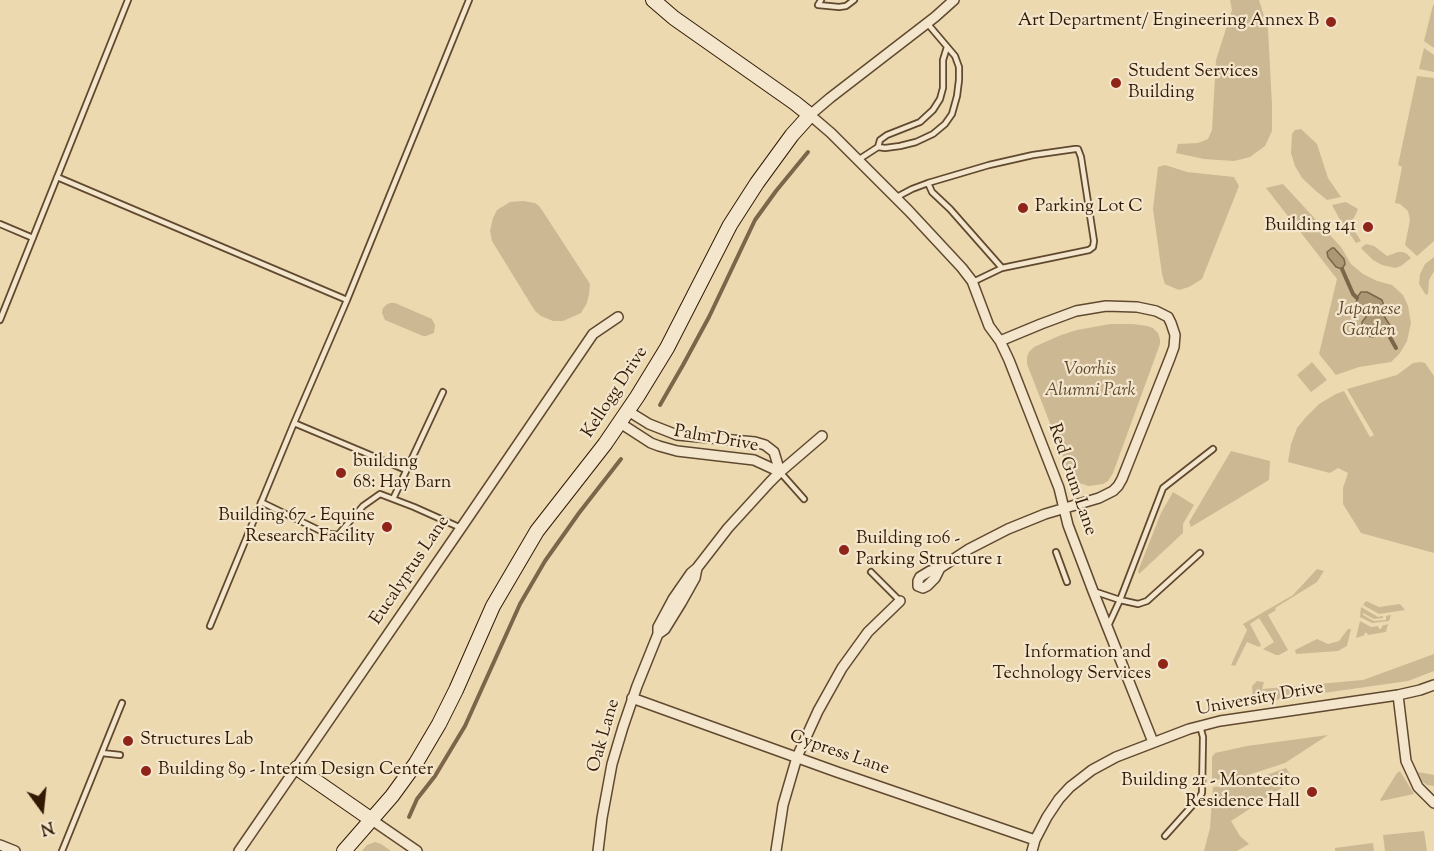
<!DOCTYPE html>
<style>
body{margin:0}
#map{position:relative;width:1434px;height:851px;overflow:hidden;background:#ecd9b0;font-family:"Sorts Mill Goudy",serif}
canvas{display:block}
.north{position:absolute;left:12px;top:779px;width:60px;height:60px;-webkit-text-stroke:4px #f3e6cc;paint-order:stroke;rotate:165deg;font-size:16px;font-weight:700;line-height:24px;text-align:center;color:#321904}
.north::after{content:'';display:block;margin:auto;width:21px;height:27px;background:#321904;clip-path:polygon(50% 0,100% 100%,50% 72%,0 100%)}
</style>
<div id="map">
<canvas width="1434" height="851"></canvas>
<div class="north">N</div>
</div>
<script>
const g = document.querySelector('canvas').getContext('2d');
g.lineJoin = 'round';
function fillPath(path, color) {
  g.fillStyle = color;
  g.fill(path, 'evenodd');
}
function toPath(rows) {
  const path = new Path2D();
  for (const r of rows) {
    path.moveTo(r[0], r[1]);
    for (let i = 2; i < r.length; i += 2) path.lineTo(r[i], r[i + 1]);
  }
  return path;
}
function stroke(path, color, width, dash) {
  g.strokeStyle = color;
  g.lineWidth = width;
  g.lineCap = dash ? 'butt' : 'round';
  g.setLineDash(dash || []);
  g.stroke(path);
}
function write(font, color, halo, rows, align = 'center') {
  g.font = font + ' "Sorts Mill Goudy",serif';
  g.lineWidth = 4.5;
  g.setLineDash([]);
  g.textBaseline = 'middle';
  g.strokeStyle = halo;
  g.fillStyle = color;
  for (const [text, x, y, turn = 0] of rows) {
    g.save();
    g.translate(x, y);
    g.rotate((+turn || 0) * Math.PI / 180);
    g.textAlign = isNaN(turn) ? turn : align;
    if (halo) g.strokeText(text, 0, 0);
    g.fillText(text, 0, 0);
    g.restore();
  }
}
fillPath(toPath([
 [1230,0,1259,0,1268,29,1272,105,1272,131,1265,146,1250,157,1234,161,1204,159,1176,153,1178,144,1198,143,1208,139,1212,130,1216,60,1232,10],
 [1433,5,1434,5,1434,48,1424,41],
 [1424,48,1434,55,1434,72,1419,69],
 [1417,76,1434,78,1434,241,1417,256,1405,245,1410,220,1408,211,1400,204,1395,203,1402,167,1398,165],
 [1301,129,1317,144,1328,178,1341,197,1327,200,1316,191,1302,178,1295,166,1291,153,1292,134,1295,130],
 [1165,165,1187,172,1234,177,1239,186,1202,279,1189,287,1179,290,1165,284,1162,274,1153,209,1158,167],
 [1283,184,1341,247,1351,264,1363,274,1377,281,1392,285,1403,295,1408,306,1411,323,1407,341,1400,353,1391,362,1359,367,1336,375,1319,354,1337,279,1266,188],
 [523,201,535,203,540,207,590,284,589,294,587,303,581,313,563,321,553,321,541,316,535,311,492,241,490,231,493,218,497,210,510,202],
 [1346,202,1358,209,1354,218,1349,222,1361,241,1356,243,1339,218,1332,205],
 [1366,244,1374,246,1387,256,1398,252,1403,252,1407,254,1411,258,1401,266,1395,268,1382,265,1373,260,1361,248],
 [1434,257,1434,271,1429,280,1428,294,1426,295,1419,284,1420,274,1425,264],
 [390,303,395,303,432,319,435,325,434,333,426,336,423,336,385,320,382,313,383,308,386,305],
 [1110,324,1133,324,1147,326,1153,328,1158,333,1160,339,1160,344,1113,473,1108,481,1103,484,1089,486,1079,483,1070,475,1027,364,1027,357,1029,352,1034,347,1061,335,1077,330],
 [1312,362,1327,380,1311,392,1297,375],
 [1420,362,1425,363,1434,376,1434,553,1361,533,1343,504,1343,488,1348,473,1338,468,1330,473,1288,462,1291,444,1297,428,1306,417,1319,404,1336,394,1344,391,1370,437,1374,435,1347,389,1397,375,1413,363],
 [1231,451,1270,461,1269,480,1191,527,1189,522],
 [1173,492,1194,505,1183,524,1183,533,1139,574,1138,571,1161,513],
 [1317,569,1324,571,1317,582,1275,608,1276,610,1268,615,1288,650,1279,655,1276,655,1263,649,1274,642,1259,618,1250,624,1261,645,1259,647,1247,642,1235,666,1231,665,1247,630,1243,624,1293,595],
 [1366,601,1379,607,1400,604,1405,610,1379,614,1363,605],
 [1361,607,1378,617,1383,616,1383,618,1374,619,1363,613,1363,615,1374,621,1386,620,1386,616,1391,615,1389,621,1372,623,1360,617],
 [1360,621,1371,627,1378,626,1379,629,1382,628,1382,626,1388,624,1386,632,1368,635,1367,633,1364,633,1365,635,1356,638],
 [1348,629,1351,629,1347,646,1338,651,1296,654,1295,650,1317,639,1328,644,1339,641],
 [1434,654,1434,671,1408,681,1253,703,1252,686,1257,681,1264,682,1262,689,1363,680],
 [1328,735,1285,763,1236,779,1212,780,1212,757,1215,753,1247,746],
 [1286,768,1294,780,1231,821,1240,836,1249,844,1237,851,1204,851,1210,828,1213,787,1239,785],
 [1400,771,1414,794,1381,801,1380,800,1397,773],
 [1418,772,1434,775,1434,786,1427,785,1422,781],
 [1424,831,1427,851,1385,851,1383,835],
 [375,842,381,844,391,851,362,851,367,845],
 [1373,843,1374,851,1335,851,1335,848]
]), '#ccb893');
const water = toPath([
 [1332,248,1334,248,1344,259,1345,264,1342,269,1336,267,1328,257,1327,252,1332,248],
 [1361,292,1367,292,1382,300,1384,306,1384,316,1391,327,1390,331,1373,337,1368,336,1364,332,1362,328,1362,322,1366,317,1364,313,1361,312,1358,308,1356,303,1358,296,1361,292]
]);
fillPath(water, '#ad9876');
stroke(water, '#7c6548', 1.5);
stroke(toPath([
 [1342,269,1353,294,1357,298],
 [1387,332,1396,348],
 [660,405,683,365,709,317,755,220,776,191,808,152],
 [409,817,417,799,435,776,465,726,520,604,545,561,579,513,621,459]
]), '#7c6548', 4);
const lane = toPath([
 [821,0,818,5,839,7,846,6,854,0],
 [878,147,880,140,887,135,920,122,933,110,940,99,943,88,943,60,947,47],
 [858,160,878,147,885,148,900,146,916,142,933,134,945,124,952,114,957,96,959,80,959,67,955,56,927,23],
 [57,177,347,300,294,423,210,626],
 [928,183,932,192,950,209,1002,268],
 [895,198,912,189,928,183,989,165,1033,155,1075,149,1078,149,1081,157,1094,241,1093,247,1089,250,1002,268,977,280,972,281],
 [0,224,33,238],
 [347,300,469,0],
 [0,320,128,0],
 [294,423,406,470],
 [780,472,804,499],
 [393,499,443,392],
 [261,502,325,533,338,535,363,506,380,494,414,507,461,528],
 [1056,552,1067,582],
 [1200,553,1147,601,1138,604,1120,600,1163,488,1213,449],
 [871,572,900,601],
 [1093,591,1120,600,1108,626],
 [102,753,120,755],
 [1165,836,1199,798,1202,793,1203,737,1200,726],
 [62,851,122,703]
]);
const street = toPath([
 [954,0,935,17,830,98,810,115,831,133,909,211,962,268,972,281,989,326,1000,341,1009,360,1059,488,1068,525,1093,591,1153,742],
 [628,411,649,424,677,435,755,442,765,445,774,452,780,472],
 [620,423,651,443,659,446,677,451,754,460,780,472],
 [940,568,935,578,927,586,923,588,918,586,918,581,920,577,930,571,940,568,969,549,1008,529,1045,514,1099,498,1113,491,1118,486,1122,479,1170,358,1174,347,1175,335,1171,323,1168,317,1156,311,1137,307,1106,306,1076,311,1041,324,1000,341],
 [658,634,665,629,681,603,695,578,697,568],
 [1398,695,1406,761,1418,787,1434,803],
 [632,698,837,772,1035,840],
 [372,820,417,851],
 [0,845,15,851],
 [239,851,461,528,593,334,618,317],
 [598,851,602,818,612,764,623,727,637,686,658,634,658,627,673,599,691,573,697,568,728,528,770,482,780,472,822,436],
 [776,851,783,805,797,757,818,711,842,668,868,632,900,601],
 [1032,851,1035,840,1047,817,1059,799,1070,787,1092,770,1116,757,1189,729,1220,721,1398,695,1420,690,1434,685]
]);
const secondary = toPath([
 [297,768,372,820],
 [344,851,392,796,416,763,439,724,456,690,493,606,537,531,605,444,637,397,667,348,730,225,757,183,792,135,810,115,795,103,674,18,653,0]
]);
stroke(lane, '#60492f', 8);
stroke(street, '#60492f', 12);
stroke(secondary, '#321904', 16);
stroke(lane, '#f3e6cc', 4.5);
stroke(street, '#f3e6cc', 9);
stroke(secondary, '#f3e6cc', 14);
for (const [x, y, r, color] of [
 [1331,22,6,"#8f2418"],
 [1116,83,6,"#8f2418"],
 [1023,208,6,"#8f2418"],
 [1368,227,6,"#8f2418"],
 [341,473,6,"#8f2418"],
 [387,527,6,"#8f2418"],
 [844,550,6,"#8f2418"],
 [1163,664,6,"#8f2418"],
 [128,741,6,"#8f2418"],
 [146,771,6,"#8f2418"],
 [1312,792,6,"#8f2418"]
]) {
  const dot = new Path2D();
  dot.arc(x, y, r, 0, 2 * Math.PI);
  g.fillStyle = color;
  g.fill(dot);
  stroke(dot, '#f3e6cc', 2);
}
write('18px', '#321904', '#f3e6cc', [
 ["Art Department/ Engineering Annex B",1319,22,"right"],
 ["Student Services",1128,73],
 ["Building",1128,94],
 ["Parking Lot C",1035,208],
 ["Building 141",1356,227,"right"],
 ["building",353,463],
 ["68: Hay Barn",353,484],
 ["Building 67 - Equine",375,517,"right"],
 ["Research Facility",375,538,"right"],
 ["Building 106 -",856,540],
 ["Parking Structure 1",856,561],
 ["Information and",1151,654,"right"],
 ["Technology Services",1151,675,"right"],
 ["Structures Lab",140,741],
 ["Building 89 - Interim Design Center",158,771],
 ["Building 21 - Montecito",1300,782,"right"],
 ["Residence Hall",1300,803,"right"]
], 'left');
write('italic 18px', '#60492f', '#f3e6cc', [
 ["Japanese",1369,311],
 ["Garden",1369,332],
 ["Voorhis",1090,371],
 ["Alumni Park",1090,392]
]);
write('18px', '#321904', '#f3e6cc', [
 ["Kellogg Drive",616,393,-57],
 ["Palm Drive",716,440,10],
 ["Red Gum Lane",1071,480,71],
 ["Eucalyptus Lane",411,571,-56],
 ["University Drive",1260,700,-10],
 ["Oak Lane",605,736,-74],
 ["Cypress Lane",839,754,19]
]);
</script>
